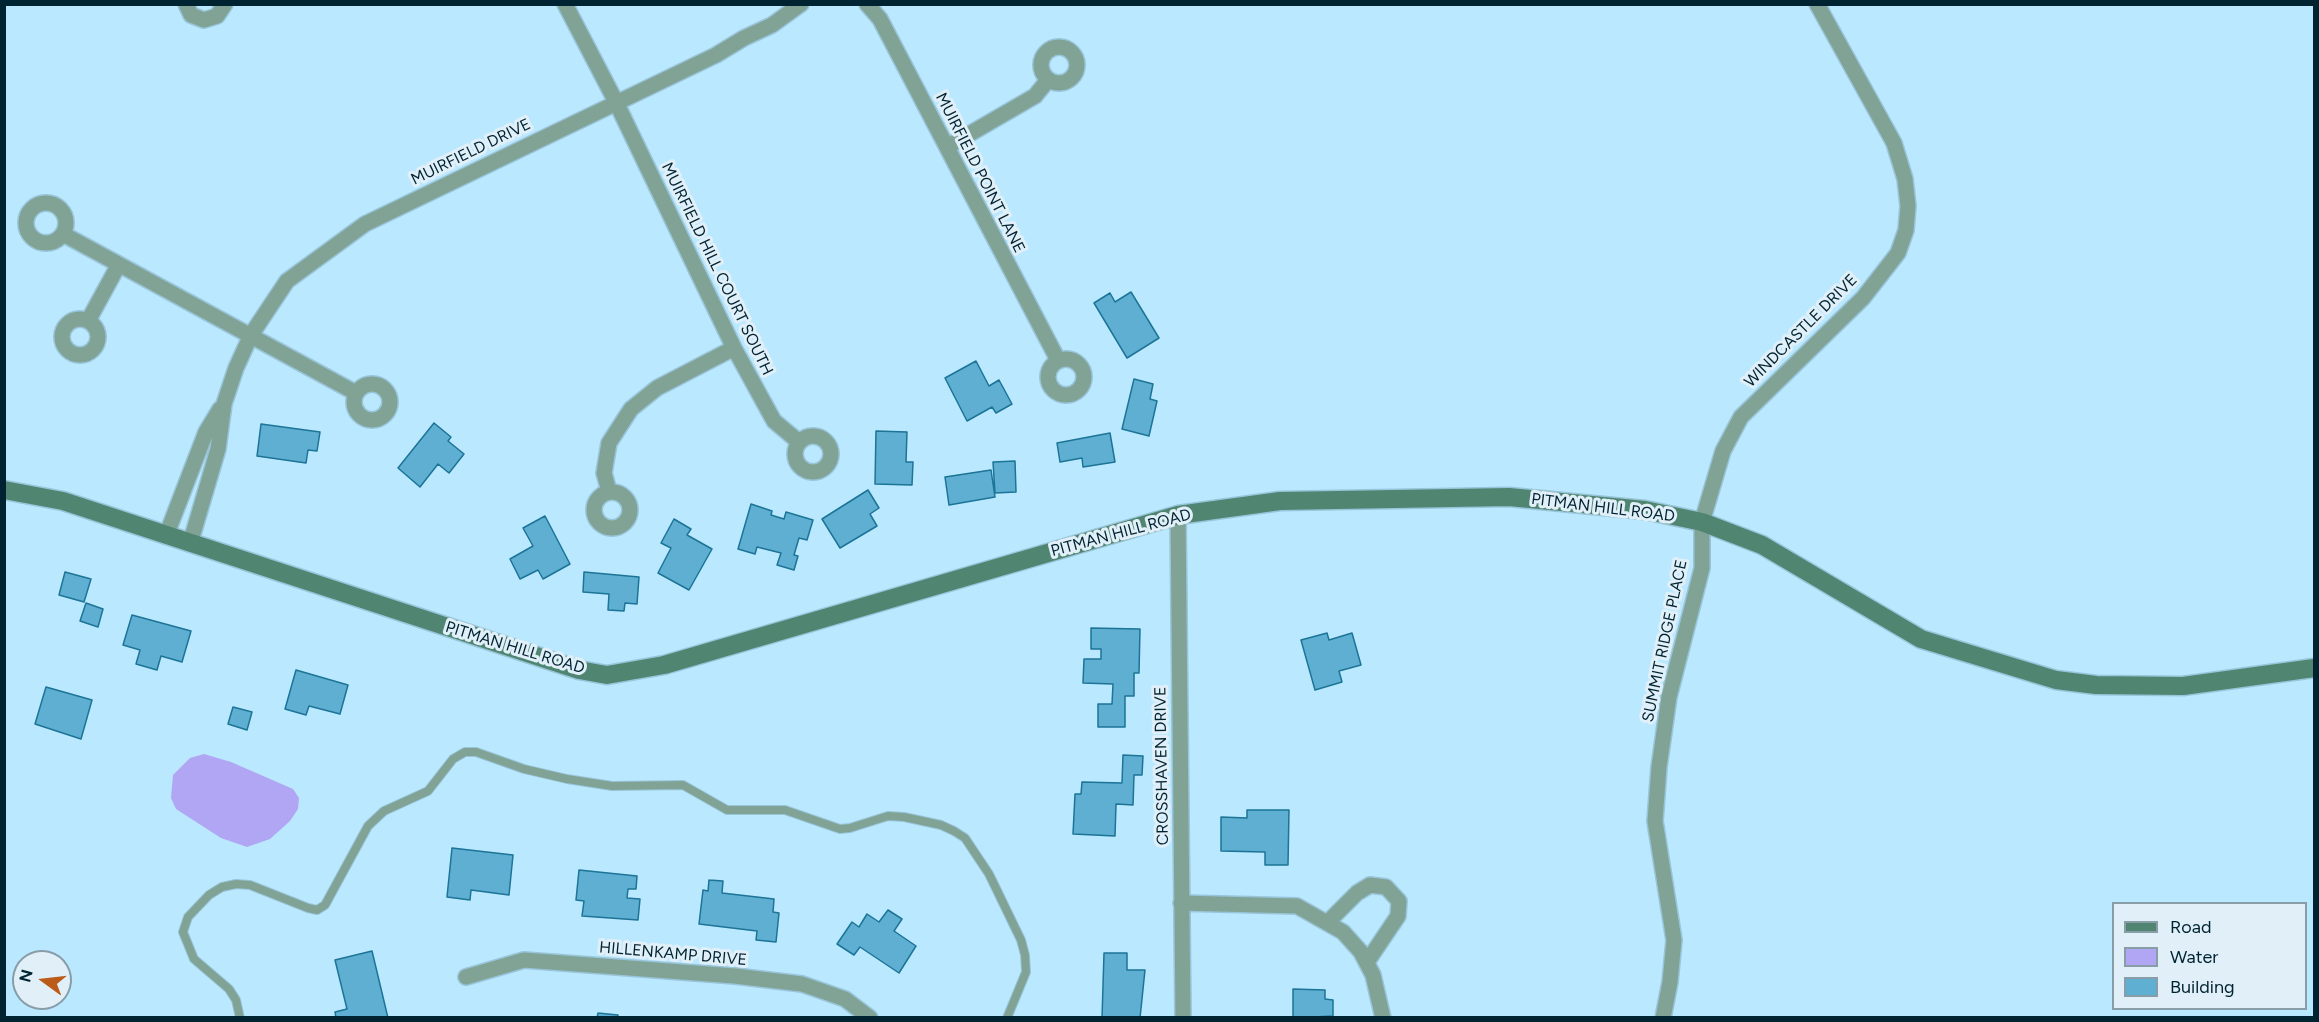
<!DOCTYPE html>
<style>
body{margin:0}
#map{position:relative;width:2319px;height:1022px;overflow:hidden;background:#bae8ff;font-family:Figtree,sans-serif}
canvas{display:block}
.frame{position:absolute;inset:0;border:6px solid #002331;pointer-events:none}
.legend{position:absolute;left:2112px;top:902px;width:195px;height:108px;box-sizing:border-box;background:#e1f0f8;border:2px solid #879ea8;margin:0;padding:8px 10px;list-style:none;font-size:18px;color:#002331}
.legend li{display:flex;align-items:center;gap:12px;height:30px}
.legend b{width:30px;border:2px solid #879ea8}
.north{position:absolute;left:12px;top:950px;width:60px;height:60px;box-sizing:border-box;background:#e1f0f8;border:2px solid #879ea8;border-radius:50%;rotate:285deg;font-size:16px;font-weight:700;line-height:24px;text-align:center;color:#002331}
.north::after{content:'';display:block;margin:auto;width:21px;height:27px;background:#bb5b19;clip-path:polygon(50% 0,100% 100%,50% 72%,0 100%)}
</style>
<div id="map">
<canvas width="2319" height="1022"></canvas>
<div class="frame"></div>
<ul class="legend">
<li><b style="height:8px;background:#508572"></b>Road</li>
<li><b style="height:16px;background:#b0a6f4"></b>Water</li>
<li><b style="height:16px;background:#5fafd3"></b>Building</li>
</ul>
<div class="north">N</div>
</div>
<script>
const g = document.querySelector('canvas').getContext('2d');
g.lineJoin = 'round';
function fillPath(path, color) {
  g.fillStyle = color;
  g.fill(path, 'evenodd');
}
function toPath(rows) {
  const path = new Path2D();
  for (const r of rows) {
    if (r.length === 3) {
      path.moveTo(r[0] + r[2], r[1]);
      path.arc(r[0], r[1], r[2], 0, 2 * Math.PI);
      continue;
    }
    path.moveTo(r[0], r[1]);
    for (let i = 2; i < r.length; i += 2) path.lineTo(r[i], r[i + 1]);
  }
  return path;
}
function stroke(path, color, width, dash) {
  g.strokeStyle = color;
  g.lineWidth = width;
  g.lineCap = dash ? 'butt' : 'round';
  g.setLineDash(dash || []);
  g.stroke(path);
}
function write(font, color, halo, rows, align = 'center') {
  g.font = font + ' Figtree,sans-serif';
  g.lineWidth = 6;
  g.setLineDash([]);
  g.textBaseline = 'middle';
  g.strokeStyle = halo;
  g.fillStyle = color;
  for (const [text, x, y, turn = 0] of rows) {
    g.save();
    g.translate(x, y);
    g.rotate((+turn || 0) * Math.PI / 180);
    g.textAlign = isNaN(turn) ? turn : align;
    if (halo) g.strokeText(text, 0, 0);
    g.fillText(text, 0, 0);
    g.restore();
  }
}
fillPath(toPath([
 [204,754,231,762,293,789,299,798,298,809,290,821,270,839,247,847,221,838,176,809,171,798,173,775,190,758]
]), '#b0a6f4');
const building = toPath([
 [1131,292,1159,338,1127,358,1094,303,1110,293,1115,302,1131,292],
 [976,361,989,386,999,380,1012,404,996,413,992,407,967,421,945,378,976,361],
 [1134,379,1153,384,1150,399,1157,401,1149,436,1122,429,1134,379],
 [434,423,451,437,448,441,464,454,449,473,438,464,420,487,398,468,434,423],
 [261,424,320,432,317,451,308,450,306,463,257,456,261,424],
 [876,431,907,432,906,462,913,462,912,485,875,484,876,431],
 [1110,433,1115,462,1083,467,1082,458,1060,462,1057,443,1110,433],
 [1015,461,1016,492,995,493,993,462,1015,461],
 [991,470,995,497,949,505,945,477,991,470],
 [868,490,879,508,870,514,877,526,840,548,822,519,868,490],
 [751,504,772,511,771,515,784,519,786,512,813,520,807,540,799,538,794,555,798,556,794,570,777,565,781,553,757,547,755,554,738,549,751,504],
 [545,516,570,564,543,579,538,570,520,579,510,559,533,546,523,528,545,516],
 [674,519,691,529,687,535,712,549,689,590,658,573,671,548,661,543,674,519],
 [65,572,91,579,84,602,59,595,65,572],
 [584,572,639,577,637,604,625,603,624,611,608,610,609,594,583,592,584,572],
 [86,603,103,609,98,627,80,621,86,603],
 [132,615,191,631,182,662,161,656,157,670,136,664,140,650,123,645,132,615],
 [1091,628,1140,629,1139,673,1134,673,1134,696,1125,696,1125,727,1098,727,1098,704,1112,704,1113,684,1083,683,1084,659,1101,659,1101,649,1091,649,1091,628],
 [1327,633,1329,640,1352,633,1361,665,1339,671,1342,682,1315,690,1301,640,1327,633],
 [296,670,348,685,340,714,309,706,306,715,285,709,296,670],
 [46,687,92,700,81,739,35,724,46,687],
 [233,707,252,712,247,730,228,724,233,707],
 [1123,755,1143,756,1142,775,1134,775,1133,805,1116,804,1115,836,1073,834,1075,794,1081,794,1082,782,1122,783,1123,755],
 [1247,810,1289,810,1288,865,1265,865,1265,852,1221,851,1221,817,1247,818,1247,810],
 [452,848,513,855,509,895,471,890,470,900,447,897,452,848],
 [579,870,637,876,636,889,628,889,627,898,640,899,638,920,582,916,584,901,576,900,579,870],
 [709,880,723,881,722,893,774,899,773,912,779,913,776,942,756,940,757,931,699,924,703,890,708,891,709,880],
 [888,910,902,919,894,931,916,946,899,973,860,947,854,955,837,944,852,922,859,927,867,914,879,922,888,910],
 [372,951,388,1018,336,1018,335,1012,347,1009,335,960,372,951],
 [1104,953,1127,953,1127,970,1145,970,1140,1018,1102,1018,1104,953],
 [1293,989,1325,990,1325,999,1333,1000,1333,1016,1293,1018,1293,989],
 [598,1013,618,1015,618,1018,597,1018,598,1013]
]);
fillPath(building, '#5fafd3');
stroke(building, '#1c7496', 1.5);
const lane = toPath([
 [240,1018,236,1000,229,989,194,959,183,932,188,917,209,895,222,887,236,884,250,885,308,908,317,910,325,905,368,826,384,811,428,791,453,759,465,752,476,752,524,769,567,779,612,786,683,785,727,810,785,810,840,829,850,828,888,816,904,817,941,825,954,831,965,838,989,874,1021,940,1025,955,1026,972,1007,1018]
]);
const street = toPath([
 [186,4,191,15,204,20,217,16,225,4],
 [565,4,616,102,734,348,774,421,799,442],
 [867,4,880,19,1058,360],
 [1059,65,18],
 [947,147,1035,96,1048,80],
 [46,223,20],
 [63,234,356,393],
 [80,337,18],
 [88,321,118,266],
 [1066,377,18],
 [372,402,18],
 [813,454,18],
 [609,491,604,473,609,443,631,409,657,388,734,348],
 [612,510,18],
 [1178,515,1183,1018],
 [166,536,206,432,220,409],
 [190,544,218,449,224,404,236,368,251,335,287,281,365,224,716,55,744,38,772,25,801,4],
 [1181,903,1297,906,1343,932,1361,952,1373,975,1383,1018],
 [1327,923,1357,893,1370,885,1386,887,1399,901,1398,916,1367,962],
 [466,977,524,960,735,976,802,984,845,999,870,1018],
 [1663,1018,1670,982,1674,940,1655,821,1659,767,1669,697,1702,568,1702,522,1723,451,1741,417,1863,298,1898,253,1906,230,1908,206,1905,179,1894,143,1817,4]
]);
const secondary = toPath([
 [4,490,63,501,579,670,607,675,664,665,1178,515,1280,501,1509,497,1645,510,1702,522,1762,545,1921,639,2056,680,2096,685,2183,686,2314,668]
]);
stroke(lane, '#99c5da', 10);
stroke(street, '#99c5da', 18);
stroke(secondary, '#99c5da', 21);
stroke(lane, '#81a395', 8);
stroke(street, '#81a395', 15);
stroke(secondary, '#508572', 18);
write('16px', '#002331', '#e1f0f8', [
 ["MUIRFIELD DRIVE",471,152,-26],
 ["MUIRFIELD POINT LANE",980,173,63],
 ["MUIRFIELD HILL COURT SOUTH",717,269,64],
 ["WINDCASTLE DRIVE",1801,331,-45],
 ["PITMAN HILL ROAD",1603,508,7],
 ["PITMAN HILL ROAD",1121,533,-15],
 ["SUMMIT RIDGE PLACE",1665,641,-78],
 ["PITMAN HILL ROAD",515,648,17],
 ["CROSSHAVEN DRIVE",1162,766,-91],
 ["HILLENKAMP DRIVE",673,954,5]
]);
</script>
